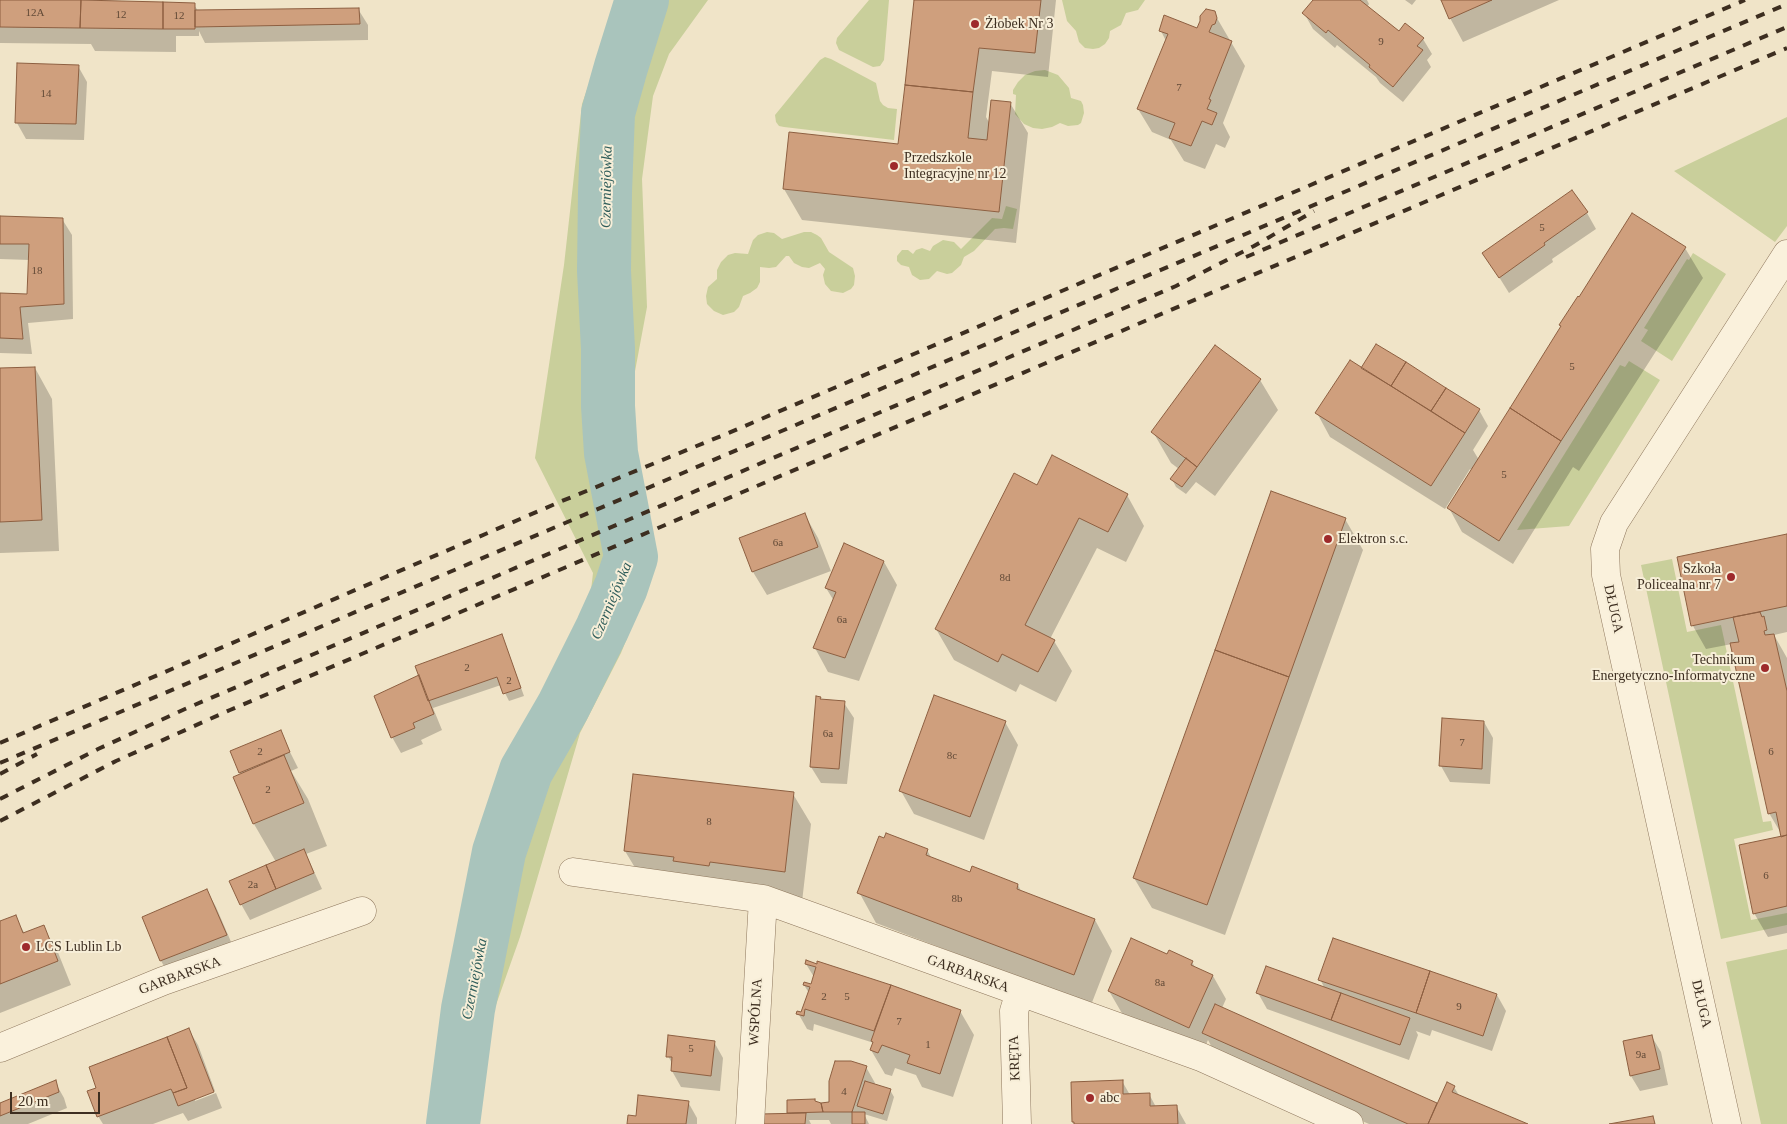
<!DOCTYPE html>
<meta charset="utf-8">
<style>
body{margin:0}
#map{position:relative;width:1787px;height:1124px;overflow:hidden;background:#f0e4c8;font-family:Georgia,serif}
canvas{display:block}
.scale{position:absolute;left:10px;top:1092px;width:90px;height:22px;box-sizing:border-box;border:2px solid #3d2e20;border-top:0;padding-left:6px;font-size:15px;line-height:18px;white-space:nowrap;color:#3d2e20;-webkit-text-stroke:4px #f7eed8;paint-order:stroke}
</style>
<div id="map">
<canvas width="1787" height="1124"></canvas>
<div class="scale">20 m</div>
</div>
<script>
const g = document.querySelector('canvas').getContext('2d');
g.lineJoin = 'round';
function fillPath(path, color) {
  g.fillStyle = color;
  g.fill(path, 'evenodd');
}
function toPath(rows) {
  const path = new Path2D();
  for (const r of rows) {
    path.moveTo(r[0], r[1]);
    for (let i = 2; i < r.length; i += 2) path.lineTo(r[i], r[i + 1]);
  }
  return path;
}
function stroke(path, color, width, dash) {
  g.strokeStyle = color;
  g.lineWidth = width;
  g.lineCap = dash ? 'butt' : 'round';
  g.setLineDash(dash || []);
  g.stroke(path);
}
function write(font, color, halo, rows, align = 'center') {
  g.font = font + ' Georgia,serif';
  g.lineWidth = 4;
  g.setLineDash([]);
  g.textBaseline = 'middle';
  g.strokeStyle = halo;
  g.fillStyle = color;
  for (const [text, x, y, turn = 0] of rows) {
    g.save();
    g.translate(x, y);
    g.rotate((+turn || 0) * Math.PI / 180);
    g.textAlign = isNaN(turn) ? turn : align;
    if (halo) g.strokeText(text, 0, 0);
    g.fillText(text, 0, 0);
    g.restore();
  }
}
fillPath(toPath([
 [618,0,708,0,669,54,653,96,642,179,647,307,627,414,646,558,640,606,621,653,580,733,520,937,491,1019,478,1124,434,1124,442,1006,469,891,505,764,588,616,593,573,535,458,564,265,582,104],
 [869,0,889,0,884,60,880,66,873,67,839,50,836,43,837,38],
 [1062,0,1145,0,1138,10,1126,13,1121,25,1110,31,1109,38,1105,44,1099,48,1093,49,1085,48,1079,42,1076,31,1067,21],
 [825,57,831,59,876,83,880,101,883,105,888,108,897,109,894,140,784,127,779,126,776,122,775,115,820,60],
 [1045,70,1058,75,1069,88,1071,98,1081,101,1083,105,1084,113,1081,123,1078,125,1068,126,1060,123,1052,127,1042,129,1033,128,1024,124,1015,114,1016,95,1013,94,1013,90,1018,82,1025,75,1035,71],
 [1787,117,1787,226,1775,242,1674,171],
 [1006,206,1017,209,1013,229,1004,228,995,229,974,251,964,257,961,265,952,273,947,274,937,271,929,279,920,280,912,275,909,267,901,265,897,261,897,256,902,250,908,250,913,254,916,250,922,248,930,251,933,246,943,240,954,242,961,249,992,218,1002,219],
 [767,232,774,233,782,239,804,232,811,232,817,235,821,238,829,252,853,268,855,276,854,285,851,289,843,293,831,291,825,284,823,275,825,269,820,263,809,268,802,267,794,263,789,256,786,256,776,267,769,268,760,267,760,282,757,288,750,293,743,296,739,307,734,312,723,315,714,311,707,304,706,296,708,287,717,279,717,270,721,262,728,255,735,253,748,254,753,240,758,235],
 [1693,253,1726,274,1672,361,1641,341,1648,330,1644,328,1687,259,1689,260],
 [1629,361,1660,380,1569,526,1517,530,1620,365,1625,367],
 [1672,559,1687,632,1721,625,1763,822,1771,821,1773,830,1734,839,1751,920,1787,913,1787,925,1721,939,1641,565],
 [1787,949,1787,1124,1761,1124,1726,962]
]), '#c9cf9b');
fillPath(toPath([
 [0,0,194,5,199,12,358,9,368,25,368,40,205,43,199,31,199,36,176,36,176,52,95,51,91,44,0,43],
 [915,0,1056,0,1048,77,992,71,986,117,990,124,1010,103,1028,133,1016,243,802,220,784,189,900,145],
 [1315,0,1367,0,1369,4,1367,7,1399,33,1423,39,1432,54,1427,60,1431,67,1403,102,1380,83,1376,77,1337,45,1335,48,1313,29,1304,13],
 [1405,0,1416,0,1412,5],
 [1442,0,1559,0,1463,42,1450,18],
 [1214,13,1245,66,1223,123,1230,137,1225,148,1216,144,1205,169,1184,161,1171,140,1152,132,1138,109,1166,41,1161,31,1198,30],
 [78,66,87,82,84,140,26,139,17,123],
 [1587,213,1596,229,1552,259,1553,262,1509,293,1484,253],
 [0,217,62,219,72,235,73,319,28,323,32,354,0,353,0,294,28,295,30,260,0,259],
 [1685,248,1703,278,1579,471,1573,467,1513,564,1462,532,1449,508,1472,470,1470,469,1445,509,1330,437,1317,413,1361,369,1479,410,1488,426,1473,450,1479,460],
 [35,368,52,399,59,551,0,553,0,370],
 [1260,380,1278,410,1215,496,1196,482,1186,494,1176,487,1172,479,1179,469,1171,463,1153,432],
 [1037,486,1127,495,1144,526,1126,562,1097,548,1050,639,1054,641,1072,671,1056,702,1020,684,1016,692,954,660,936,629],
 [805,515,818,538,831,571,767,595,753,572,741,539],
 [1345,519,1363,550,1225,935,1152,908,1134,878],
 [1787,536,1787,632,1774,635,1787,658,1787,933,1768,937,1754,913,1782,835,1769,813,1732,644,1706,649,1693,626],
 [884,562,897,585,859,681,828,672,815,648,834,601,826,588],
 [501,635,505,643,524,696,509,701,501,685,433,708,442,730,421,740,423,744,401,753,392,737,375,697],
 [820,698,821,701,844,703,854,718,847,784,821,783,811,767],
 [1005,722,1018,745,984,840,914,814,901,791],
 [1484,722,1493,738,1490,784,1450,782,1441,766],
 [280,732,298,768,291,771,308,799,327,846,306,854,322,889,250,920,241,904,276,862,254,824,241,774,232,752],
 [793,794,811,824,802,902,643,881,625,851],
 [927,850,932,859,970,873,1018,885,1022,893,1095,920,1112,951,1091,1005,876,923,859,892],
 [207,891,216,907,235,951,171,977,161,961,143,918],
 [15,917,25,934,43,927,57,950,71,985,0,1013,0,923],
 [1333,939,1497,995,1506,1011,1492,1051,1432,1030,1430,1036,1416,1031,1418,1035,1409,1060,1267,1009,1258,993,1325,989,1320,979],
 [1167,955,1192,962,1196,969,1213,976,1226,999,1222,1008,1438,1104,1454,1087,1460,1097,1524,1124,1369,1124,1217,1057,1208,1040,1203,1051,1123,1015,1109,991],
 [806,964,890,986,960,1011,974,1035,953,1097,922,1087,916,1075,895,1068,892,1076,885,1074,871,1050,874,1043,814,1024,813,1031,807,1029,798,1013,802,1013,809,993,804,985,812,985,814,977],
 [189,1030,198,1045,215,1091,195,1098,195,1101,216,1093,222,1108,188,1121,183,1113,153,1124,103,1124,98,1116,98,1089],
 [1652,1037,1661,1052,1668,1085,1640,1091,1631,1076],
 [714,1042,723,1058,720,1091,681,1087,672,1071,673,1065,668,1056],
 [866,1067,875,1083,875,1085,890,1090,894,1097,887,1121,864,1114,869,1124,831,1124,829,1120,809,1120,811,1124,760,1124,789,1115,788,1113,816,1103,830,1104],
 [1122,1081,1130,1095,1149,1094,1156,1107,1176,1106,1186,1124,1074,1124,1073,1122],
 [55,1082,64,1098,67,1108,28,1124,0,1124,0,1104],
 [688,1102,697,1118,697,1124,628,1124]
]), '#0003');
stroke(toPath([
 [453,1124,468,1009,499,852,526,771,563,707,602,629,621,587,631,557,611,453,608,406,608,349,604,271,605,192,608,113,621,67,642,0]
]), '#a9c4bc', 54);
const building = toPath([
 [0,0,81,0,80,28,0,27,0,0],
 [81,0,163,2,163,29,80,28,81,0],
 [914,0,1041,0,1035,53,979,48,973,92,905,85,914,0],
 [1313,0,1360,0,1399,31,1405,23,1424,38,1417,46,1423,50,1393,87,1369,67,1370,65,1328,30,1326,33,1302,13,1313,0],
 [1441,0,1492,0,1449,19,1441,0],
 [163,2,195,3,195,29,163,29,163,2],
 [359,8,360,24,195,27,195,10,359,8],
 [1206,9,1215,11,1217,18,1215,24,1212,25,1209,32,1232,41,1209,99,1211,100,1207,109,1217,113,1212,125,1202,121,1191,146,1169,138,1175,123,1137,109,1168,34,1159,31,1164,15,1197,28,1200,21,1200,16,1206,9],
 [17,63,79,65,76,124,15,123,17,63],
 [905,85,973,92,968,138,987,140,991,100,1011,102,999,212,783,189,789,132,898,144,905,85],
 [1572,190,1588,212,1544,243,1545,245,1499,278,1482,253,1572,190],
 [1632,213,1686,247,1561,441,1510,408,1561,326,1559,325,1578,296,1579,297,1632,213],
 [0,216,63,218,64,304,20,307,23,339,0,338,0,293,27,294,29,244,0,244,0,216],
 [1376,344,1406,362,1391,386,1361,368,1376,344],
 [1215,345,1261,379,1197,467,1151,432,1215,345],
 [1350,360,1465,433,1431,486,1315,413,1350,360],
 [1406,362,1446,388,1431,411,1391,386,1406,362],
 [35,367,42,520,0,522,0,368,35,367],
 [1446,388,1480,409,1465,433,1431,411,1446,388],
 [1510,408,1561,441,1499,541,1447,508,1510,408],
 [1052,455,1128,494,1108,532,1079,518,1025,625,1055,640,1038,672,1002,654,998,662,935,629,1014,473,1037,485,1052,455],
 [1186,458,1197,467,1182,487,1170,479,1186,458],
 [1271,491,1346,518,1289,677,1215,650,1271,491],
 [805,513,818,547,752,572,739,538,805,513],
 [1787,534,1787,606,1691,626,1677,557,1787,534],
 [844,543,884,561,845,658,813,648,836,592,825,588,844,543],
 [1760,612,1762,617,1764,616,1767,630,1764,631,1765,635,1774,634,1787,691,1787,835,1781,837,1776,812,1768,814,1730,643,1739,642,1733,617,1760,612],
 [502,634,521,688,503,694,497,677,428,701,415,666,502,634],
 [1215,650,1289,677,1207,905,1133,878,1215,650],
 [419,675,434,714,413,723,415,728,391,738,374,696,419,675],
 [934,695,1006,721,970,817,899,791,934,695],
 [816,696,821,697,820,699,845,701,839,769,810,767,816,696],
 [1442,718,1484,721,1482,769,1439,766,1442,718],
 [281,730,290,752,239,773,230,751,281,730],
 [284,755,304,803,253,824,233,777,284,755],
 [633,774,794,792,785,872,710,862,709,866,673,861,674,857,624,851,633,774],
 [886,833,928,849,926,855,970,872,972,866,1018,884,1017,889,1095,919,1074,975,857,893,879,836,884,838,886,833],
 [1787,835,1787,906,1753,914,1739,845,1787,835],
 [304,849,314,873,276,889,266,865,304,849],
 [266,865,276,889,240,905,229,881,266,865],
 [207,889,227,935,160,961,142,917,207,889],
 [16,915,23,933,44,925,58,961,0,984,0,921,16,915],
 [1131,938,1167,954,1169,950,1193,961,1191,965,1213,975,1189,1028,1108,991,1131,938],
 [1333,938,1430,971,1416,1013,1318,980,1333,938],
 [806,960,817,964,817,961,891,985,874,1031,805,1009,804,1016,796,1014,797,1011,801,1012,810,987,803,985,804,982,811,984,816,967,805,964,806,960],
 [1266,966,1341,993,1331,1020,1256,993,1266,966],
 [1430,971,1497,994,1483,1036,1416,1013,1430,971],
 [891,985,961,1010,940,1074,907,1063,910,1055,882,1045,878,1053,870,1050,873,1042,871,1041,891,985],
 [1341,993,1410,1018,1400,1045,1331,1020,1341,993],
 [1215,1004,1437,1103,1428,1124,1408,1124,1202,1033,1215,1004],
 [189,1028,214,1092,178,1106,173,1093,187,1088,167,1037,189,1028],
 [668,1035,715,1041,711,1076,671,1071,672,1057,666,1057,668,1035],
 [1652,1035,1660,1069,1630,1076,1623,1041,1652,1035],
 [167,1037,187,1088,173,1093,171,1089,97,1117,87,1091,96,1088,89,1067,167,1037],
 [835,1061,851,1061,867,1066,852,1112,823,1112,821,1103,829,1102,829,1081,835,1061],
 [56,1080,59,1092,0,1116,0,1103,56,1080],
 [1123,1080,1123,1094,1150,1093,1150,1106,1177,1105,1178,1124,1074,1124,1074,1122,1072,1122,1071,1082,1123,1080],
 [865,1081,891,1089,883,1114,857,1106,865,1081],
 [1447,1082,1455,1086,1452,1092,1528,1124,1428,1124,1447,1082],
 [638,1095,689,1101,686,1124,627,1124,628,1115,636,1116,638,1095],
 [815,1099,815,1101,821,1103,823,1112,787,1113,787,1100,815,1099],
 [852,1112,865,1112,865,1124,852,1124,852,1112],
 [806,1113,805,1124,759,1124,760,1114,806,1113],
 [1653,1116,1655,1124,1609,1124,1653,1116]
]);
fillPath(building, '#cf9f7d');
stroke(building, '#8d5f41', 1);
const minor = toPath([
 [573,872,763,899,1201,1057,1349,1124],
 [0,1048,163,981,362,911],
 [750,1124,763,899],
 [1017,1124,1014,1011,1020,992],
 [1727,1124,1606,575,1605,549,1614,523,1787,254]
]);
stroke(minor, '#8d765c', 29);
stroke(minor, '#faf1dc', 28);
stroke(toPath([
 [1246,257,1787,27],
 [0,743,562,501,726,434,1745,0],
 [0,763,1787,4],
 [0,774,37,754],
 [0,799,98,749,185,709,1176,286,1254,246,1314,211],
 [0,821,116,761,230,710,1787,48]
]), '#3d2e20', 4, [9, 9]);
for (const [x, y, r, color] of [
 [975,24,5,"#9e2a2b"],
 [894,166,5,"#9e2a2b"],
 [1328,539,5,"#9e2a2b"],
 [1731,577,5,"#9e2a2b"],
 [1765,668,5,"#9e2a2b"],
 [26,947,5,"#9e2a2b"],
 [1090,1098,5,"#9e2a2b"]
]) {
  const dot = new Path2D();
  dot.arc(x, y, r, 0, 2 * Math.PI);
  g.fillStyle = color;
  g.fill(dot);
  stroke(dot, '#f7eed8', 2);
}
write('11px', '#624a37', null, [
 ["12A",35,13],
 ["12",121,15],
 ["12",179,16],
 ["9",1381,42],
 ["7",1179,88],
 ["14",46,94],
 ["5",1542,228],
 ["18",37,271],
 ["5",1572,367],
 ["5",1504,475],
 ["6a",778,543],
 ["8d",1005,578],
 ["6a",842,620],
 ["2",467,668],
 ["2",509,681],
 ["6a",828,734],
 ["7",1462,743],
 ["2",260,752],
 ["6",1771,752],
 ["8c",952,756],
 ["2",268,790],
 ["8",709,822],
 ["6",1766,876],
 ["2a",253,885],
 ["8b",957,899],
 ["8a",1160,983],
 ["2",824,997],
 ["5",847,997],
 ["9",1459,1007],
 ["7",899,1022],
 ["1",928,1045],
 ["5",691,1049],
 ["9a",1641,1055],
 ["4",844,1092]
]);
write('14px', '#3d2e20', '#f7eed8', [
 ["Żłobek Nr 3",985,24],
 ["Przedszkole",904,158],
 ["Integracyjne nr 12",904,174],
 ["Elektron s.c.",1338,539],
 ["Szkoła",1721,569,"right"],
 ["Policealna nr 7",1721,585,"right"],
 ["Technikum",1755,660,"right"],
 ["Energetyczno-Informatyczne",1755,676,"right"],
 ["LCS Lublin Lb",36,947],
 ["abc",1100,1098]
], 'left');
write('14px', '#3d2e20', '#f7eed8', [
 ["DŁUGA",1613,609,78],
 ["GARBARSKA",968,974,20],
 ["GARBARSKA",180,976,-20],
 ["DŁUGA",1701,1004,77],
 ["WSPÓLNA",756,1012,-87],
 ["KRĘTA",1015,1058,-92]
]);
write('italic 15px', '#2f5d5a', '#f7eed8', [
 ["Czerniejówka",607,187,-89],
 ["Czerniejówka",612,601,-67],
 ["Czerniejówka",475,979,-79]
]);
</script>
